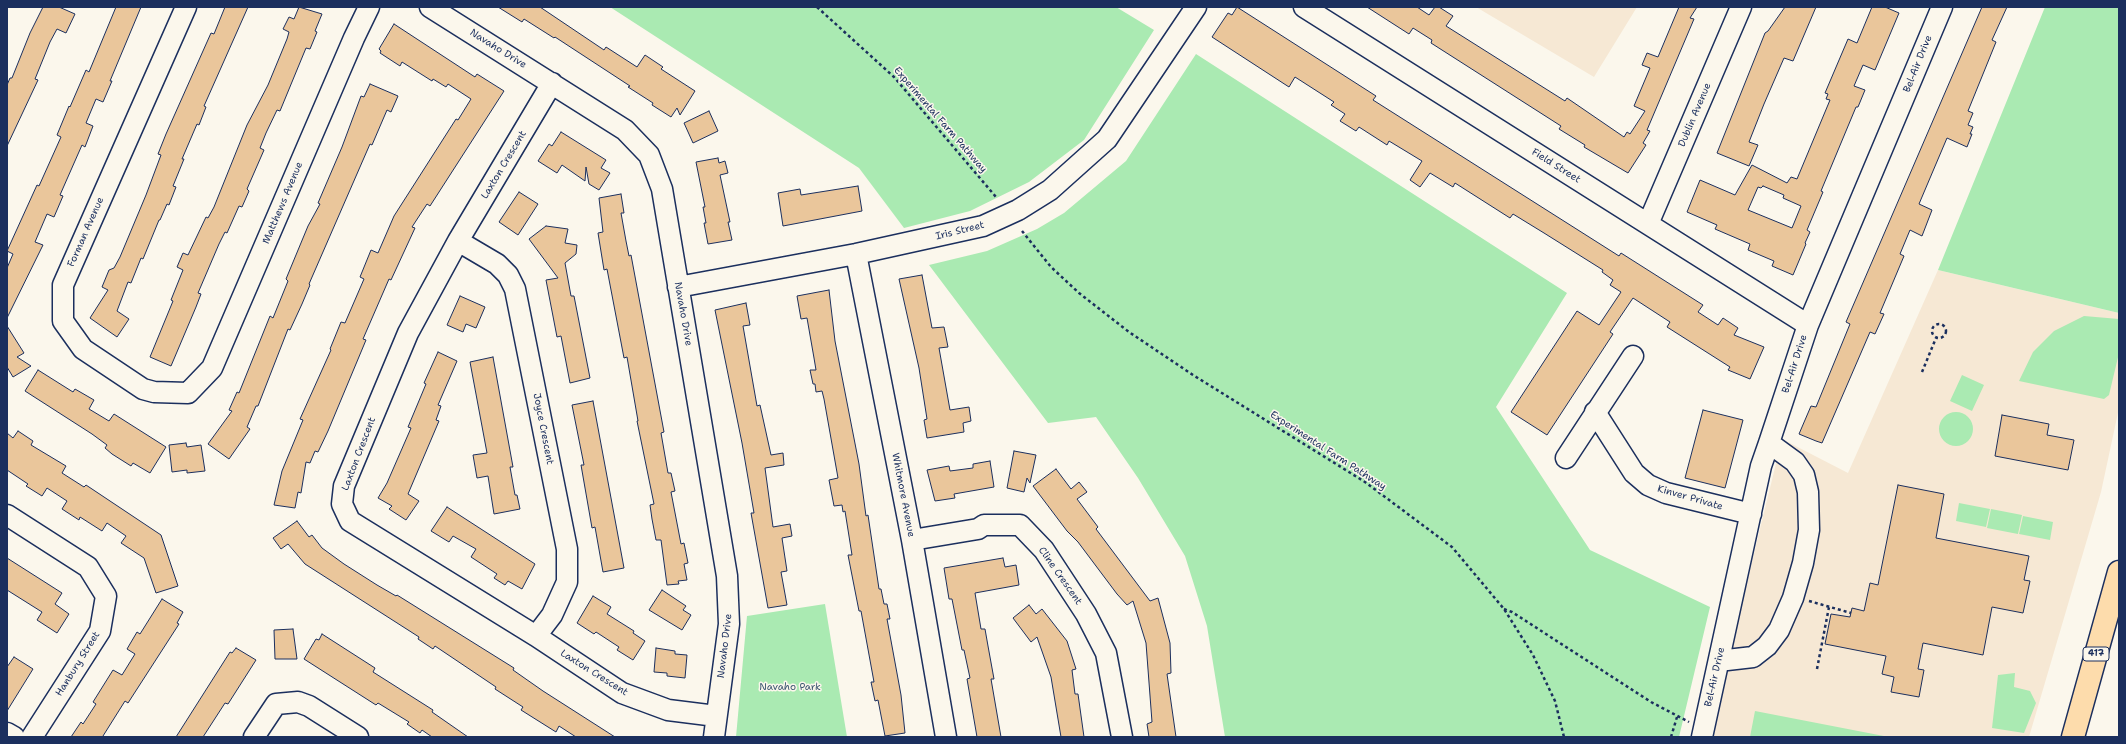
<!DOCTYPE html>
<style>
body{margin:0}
#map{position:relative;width:2126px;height:744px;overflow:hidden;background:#fbf7ec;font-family:"Shantell Sans",sans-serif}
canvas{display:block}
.frame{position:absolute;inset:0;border:8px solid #1b2f5e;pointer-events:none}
</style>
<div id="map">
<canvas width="2126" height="744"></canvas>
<div class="frame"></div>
</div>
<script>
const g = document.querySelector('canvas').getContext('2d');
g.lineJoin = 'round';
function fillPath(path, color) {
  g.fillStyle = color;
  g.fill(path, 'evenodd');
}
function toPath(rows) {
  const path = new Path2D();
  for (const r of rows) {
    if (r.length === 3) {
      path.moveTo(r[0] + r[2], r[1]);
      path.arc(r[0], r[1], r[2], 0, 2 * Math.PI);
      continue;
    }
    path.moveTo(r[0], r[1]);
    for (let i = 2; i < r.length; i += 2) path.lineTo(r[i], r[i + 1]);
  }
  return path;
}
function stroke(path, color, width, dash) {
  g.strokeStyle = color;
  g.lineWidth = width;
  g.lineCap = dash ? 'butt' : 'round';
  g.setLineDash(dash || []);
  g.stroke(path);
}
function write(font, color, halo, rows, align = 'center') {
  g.font = font + ' "Shantell Sans",sans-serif';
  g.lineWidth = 3;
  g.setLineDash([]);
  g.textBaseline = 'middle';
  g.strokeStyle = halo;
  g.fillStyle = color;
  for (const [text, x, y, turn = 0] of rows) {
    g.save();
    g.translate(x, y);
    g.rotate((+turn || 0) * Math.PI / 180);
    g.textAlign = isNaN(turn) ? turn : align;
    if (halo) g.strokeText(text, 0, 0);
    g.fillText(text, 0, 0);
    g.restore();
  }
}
fillPath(toPath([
 [1476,7,1637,7,1594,77],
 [1938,270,2119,313,2119,408,2101,492,2029,737,1709,737,1782,439,1848,473]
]), '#f6e8d4');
fillPath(toPath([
 [610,7,1116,7,1154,30,1084,140,1029,182,970,211,904,228,859,168],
 [2045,7,2119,7,2119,313,1938,270],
 [1196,54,1567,293,1496,407,1590,550,1710,607,1679,737,1225,737,1207,626,1185,556,1138,478,1096,417,1048,423,929,265,987,251,1037,229,1064,213,1126,161],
 [2084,316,2119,319,2119,353,2109,395,2104,399,2019,381,2033,352,2054,331],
 [1962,375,1984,385,1972,411,1950,401],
 [1956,429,17],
 [1959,503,1990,509,1986,527,1956,521],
 [1991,509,2022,515,2018,534,1987,528],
 [2023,516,2053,522,2050,540,2019,534],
 [825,604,847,737,736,737,747,616],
 [2015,673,2014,687,2030,691,2036,703,2024,733,1992,728,1998,675],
 [1755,711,1889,737,1750,737]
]), '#aaeab2');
const building = toPath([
 [43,7,59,7,75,14,66,33,57,29,50,42,35,79,38,80,7,146,7,85,10,78,12,78,30,33,43,7],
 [116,7,141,7,110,81,112,81,103,102,96,99,86,123,93,126,85,147,82,145,60,195,63,196,54,217,47,214,35,242,43,245,7,318,7,268,13,254,7,251,37,185,39,186,61,137,57,135,69,106,70,107,86,70,89,72,116,7],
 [225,7,248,7,204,106,206,107,199,125,197,124,182,159,184,159,173,186,176,187,169,205,167,204,160,220,159,220,143,259,141,258,131,283,128,282,117,311,129,319,117,337,90,318,108,290,102,287,109,270,114,268,120,257,146,195,161,155,158,154,166,134,211,33,214,34,225,7],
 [299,7,322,14,315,31,317,32,310,49,306,48,280,111,277,110,266,133,260,148,264,150,247,189,249,191,242,207,239,206,227,233,225,232,219,244,198,293,201,294,196,307,171,366,150,357,173,301,171,300,183,270,177,267,183,253,188,255,206,217,208,218,214,207,247,125,268,85,287,39,289,32,283,29,289,17,294,19,299,7],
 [498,7,540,7,604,50,606,47,637,67,645,55,663,67,661,69,695,91,680,115,677,108,671,117,652,105,653,103,628,87,630,86,555,37,554,38,524,19,522,22,498,7],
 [1237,7,1376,96,1373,100,1619,256,1621,253,1703,305,1698,312,1718,325,1723,318,1738,328,1734,335,1764,347,1750,379,1728,370,1730,367,1667,327,1670,322,1633,298,1610,332,1613,334,1547,435,1511,412,1577,311,1599,325,1621,292,1610,285,1613,280,1602,272,1603,270,1544,233,1513,214,1510,218,1455,183,1453,187,1430,173,1420,187,1410,180,1422,161,1389,141,1387,145,1359,127,1356,131,1340,121,1345,114,1331,105,1334,102,1295,77,1289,87,1212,37,1228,13,1232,15,1237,7],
 [1367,7,1417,7,1429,15,1435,7,1439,7,1453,16,1446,26,1565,101,1567,98,1624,137,1627,132,1630,134,1645,111,1634,106,1650,68,1642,65,1647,53,1658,57,1679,7,1697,7,1690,18,1694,19,1647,130,1650,131,1643,143,1646,145,1628,173,1584,147,1585,145,1559,129,1561,126,1431,43,1432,40,1413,28,1409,34,1367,7],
 [1785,7,1816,7,1793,61,1784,58,1764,104,1749,142,1758,145,1749,166,1717,153,1765,33,1768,31,1785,7],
 [1872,7,1885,7,1899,13,1875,70,1863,65,1854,86,1865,90,1858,107,1856,107,1821,191,1823,192,1807,230,1810,232,1805,243,1806,244,1793,275,1772,266,1774,261,1748,250,1750,244,1715,229,1717,225,1687,212,1700,180,1735,195,1752,165,1787,183,1791,177,1797,179,1830,100,1826,99,1828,94,1825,93,1848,39,1857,43,1872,7],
 [1763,186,1784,195,1783,198,1801,206,1792,228,1748,210,1758,187,1761,188,1763,186],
 [1982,7,2007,7,1992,40,1996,42,1968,111,1973,113,1968,125,1973,127,1970,134,1972,134,1967,147,1947,138,1919,204,1932,210,1922,236,1910,230,1900,254,1904,256,1880,313,1884,314,1875,334,1870,332,1822,443,1816,441,1799,434,1811,406,1816,407,1850,324,1846,322,1982,7],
 [394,24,475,77,477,74,504,91,430,206,427,204,412,227,415,228,391,280,389,279,363,339,366,340,328,431,318,452,315,451,310,463,306,462,301,493,298,492,295,508,274,505,282,471,303,420,300,419,331,350,330,349,341,322,345,323,364,279,360,277,371,250,378,253,394,216,456,119,458,120,471,99,448,84,446,87,433,79,432,81,402,62,400,66,380,53,381,51,379,49,394,24],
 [370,84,398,96,391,112,387,110,372,145,370,144,309,284,310,285,302,304,290,330,288,329,258,406,256,406,247,427,250,429,229,459,208,444,232,411,229,410,237,392,239,393,270,316,273,318,288,281,286,279,308,226,320,204,318,203,342,147,361,96,364,97,370,84],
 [709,111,718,131,693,143,684,123,709,111],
 [561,132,606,160,601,168,610,173,599,190,589,184,586,167,585,181,562,165,557,173,538,161,549,144,552,146,561,132],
 [718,158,719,163,725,161,728,173,720,175,730,222,728,222,732,240,708,244,704,223,706,223,703,207,705,207,696,162,718,158],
 [858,186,862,211,783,226,778,193,800,189,801,195,858,186],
 [519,192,538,204,518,235,499,222,519,192],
 [621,194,624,213,621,213,626,241,629,256,631,255,664,432,661,433,668,473,671,473,675,491,671,492,681,544,684,543,688,563,684,564,687,580,678,581,679,584,667,585,661,540,656,540,652,519,650,505,654,504,637,421,638,421,627,357,624,358,607,269,604,270,598,233,603,232,599,198,621,194],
 [546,226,568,229,565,243,577,245,576,254,565,263,571,296,574,296,590,378,570,383,561,336,557,337,546,280,558,278,529,239,546,226],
 [922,275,932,328,944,327,948,347,939,348,950,410,969,407,971,421,963,423,964,432,927,438,924,420,927,419,919,368,899,279,922,275],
 [829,290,835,341,859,464,866,516,868,515,879,589,881,589,884,604,887,604,890,619,887,619,901,695,905,733,885,736,878,700,875,701,871,682,874,682,861,611,859,611,848,555,852,555,845,511,843,512,842,505,834,506,829,480,838,478,824,399,822,391,816,392,815,384,813,384,810,370,816,370,814,358,807,318,801,319,797,296,829,290],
 [460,296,485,307,476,328,466,324,463,332,447,325,460,296],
 [746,303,750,325,743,326,757,406,760,405,771,455,783,453,784,465,765,468,773,527,790,524,792,536,782,538,787,571,781,572,787,605,768,608,751,513,754,513,742,443,715,310,746,303],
 [7,326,24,353,17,357,31,366,13,377,7,367,7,326],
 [438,352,457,361,438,405,441,406,436,420,439,421,408,494,419,501,406,520,389,509,392,506,378,498,387,483,411,428,408,427,426,384,424,383,438,352],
 [493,357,513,467,510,467,515,495,517,495,520,509,494,514,488,476,477,478,473,455,487,453,470,362,493,357],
 [38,370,73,392,75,389,94,400,89,409,109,421,114,414,166,447,150,473,133,463,131,466,112,454,105,448,107,445,92,434,25,391,38,370],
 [593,401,624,568,603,572,595,527,592,528,581,465,584,465,572,405,593,401],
 [1703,410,1743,420,1725,488,1685,478,1703,410],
 [2002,415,2049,424,2047,435,2074,440,2068,470,1995,456,2002,415],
 [18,431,33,441,31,445,66,466,62,473,84,487,86,485,161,535,178,586,156,593,144,558,121,543,126,536,107,523,102,531,80,517,79,520,62,509,67,501,47,488,42,496,26,486,28,484,7,470,7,433,13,438,18,431],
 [186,443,187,447,201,445,205,471,187,473,187,470,172,472,169,445,186,443],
 [1014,451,1036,455,1030,483,1027,478,1024,492,1007,488,1014,451],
 [990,461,994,487,954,494,955,498,935,501,927,470,949,466,950,471,973,468,973,464,990,461],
 [1056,469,1071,489,1079,482,1087,492,1077,499,1098,527,1096,529,1150,601,1158,598,1170,643,1171,673,1167,674,1176,737,1149,737,1147,724,1152,722,1146,643,1133,601,1127,605,1117,594,1078,542,1067,531,1033,486,1056,469],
 [1898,485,1944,494,1936,538,2029,556,2024,580,2030,581,2023,613,1992,607,1983,655,1923,643,1918,669,1924,670,1919,697,1891,692,1894,677,1882,674,1886,656,1825,644,1831,614,1850,617,1852,608,1864,611,1870,583,1878,585,1898,485],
 [447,507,535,564,522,589,508,581,505,585,494,578,497,574,471,557,476,549,453,536,449,542,431,531,447,507],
 [297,521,309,537,312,535,322,548,344,564,377,585,396,596,397,595,514,668,513,670,543,691,615,737,576,737,559,726,556,732,521,710,523,707,495,689,496,687,435,646,433,649,418,639,419,637,305,564,288,544,281,549,273,538,297,521],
 [7,558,62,593,55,604,69,614,57,633,37,620,42,612,7,590,7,558],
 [1003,558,1005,567,1016,565,1019,585,975,593,981,629,985,629,988,646,994,679,991,679,1001,737,977,737,967,679,970,678,964,650,962,650,952,599,949,599,944,568,1003,558],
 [662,590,686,606,683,610,691,615,682,630,649,610,662,590],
 [593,596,611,607,607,614,634,631,633,633,645,641,633,660,617,650,619,647,596,632,594,634,577,623,593,596],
 [162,599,183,612,177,623,179,624,128,703,125,701,103,736,104,737,71,737,81,722,83,724,96,704,93,702,113,670,122,675,135,654,127,649,137,632,140,634,162,599],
 [1029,605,1036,614,1042,609,1067,641,1076,669,1072,670,1075,694,1078,694,1084,737,1061,737,1051,677,1037,637,1031,642,1013,618,1029,605],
 [293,629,297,659,275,659,274,630,293,629],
 [322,634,375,668,373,672,433,710,432,712,468,737,432,737,422,730,420,733,407,724,409,722,378,703,376,705,304,659,316,639,319,640,322,634],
 [236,648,256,660,228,704,225,703,203,737,176,737,230,652,232,653,236,648],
 [656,648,675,651,675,654,687,655,685,678,667,676,667,673,654,672,656,648],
 [14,657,33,669,7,711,7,667,14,657]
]);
fillPath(building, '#eac69b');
stroke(building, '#1b2f5e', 1);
const minor = toPath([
 [186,7,63,285,63,321,83,349,143,389,154,392,188,393,212,368,354,38,369,7],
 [430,7,625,130,649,155,662,189,727,576,729,624,714,737],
 [1304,7,1808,325],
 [552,83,458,241,408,333,344,486,342,504,350,521,536,636,622,693,668,710,716,716],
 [1648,224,1741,7],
 [458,241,497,264,508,275,515,289,567,549,567,582,552,615,536,636],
 [856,254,912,540,946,737],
 [678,287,856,254,983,226,1018,210,1050,190,1107,139,1196,7],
 [1595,412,1634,473,1648,485,1666,493,1751,514],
 [1566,458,1633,356],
 [7,515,88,567,106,596,100,631,32,737],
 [912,540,978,529,984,525,1020,525,1044,550,1086,614,1106,653,1122,737],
 [1720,659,1727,660,1753,657,1767,646,1779,630,1793,598,1803,563,1809,530,1808,492,1804,475,1795,462,1769,443],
 [7,733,14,737],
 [254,737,276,704,298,702,309,706,358,737],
 [1702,737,1761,466,1769,443,1808,325,1942,7]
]);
const highway = toPath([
 [2073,737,2119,572]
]);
stroke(minor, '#1b2f5e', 23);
stroke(highway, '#1b2f5e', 25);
stroke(toPath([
 [817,7,894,77,996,197],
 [1022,231,1051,267,1079,293,1129,332,1193,375,1365,482,1452,547,1504,609,1533,655,1555,701,1564,737],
 [1939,331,7],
 [1922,372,1936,338],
 [1809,601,1851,613],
 [1504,609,1512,612,1651,702,1689,722],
 [1817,669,1829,607],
 [1671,737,1677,717]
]), '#1b2f5e', 2.5, [3, 3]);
stroke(minor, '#fbf7ec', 20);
stroke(highway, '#fddcac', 22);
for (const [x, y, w] of [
 [2096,654,26]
]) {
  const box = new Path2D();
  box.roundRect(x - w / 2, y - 7, w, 14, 3);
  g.fillStyle = '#fbf7ec';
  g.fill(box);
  stroke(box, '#1b2f5e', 1);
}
write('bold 9px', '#1b2f5e', null, [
 ["417",2096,654]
]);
write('10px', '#1b2f5e', '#fbf7ec', [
 ["Navaho Drive",498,49,32],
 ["Bel-Air Drive",1918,64,-68],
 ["Dublin Avenue",1695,115,-67],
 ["Experimental Farm Pathway",940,120,49],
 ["Laxton Crescent",504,165,-59],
 ["Field Street",1556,166,32],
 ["Matthews Avenue",283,203,-67],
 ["Iris Street",960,231,-14],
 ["Forman Avenue",86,232,-66],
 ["Navaho Drive",683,314,80],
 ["Bel-Air Drive",1795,364,-72],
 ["Joyce Crescent",543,429,79],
 ["Experimental Farm Pathway",1328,451,33],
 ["Laxton Crescent",359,454,-69],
 ["Whitmore Avenue",903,495,79],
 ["Kinver Private",1690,498,16],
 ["Cline Crescent",1060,576,55],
 ["Navaho Drive",725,646,-83],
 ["Hanbury Street",78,664,-58],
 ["Laxton Crescent",594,673,32],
 ["Bel-Air Drive",1715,677,-77]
]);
write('10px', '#38546f', '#fbf7ec', [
 ["Navaho Park",790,687]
]);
</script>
